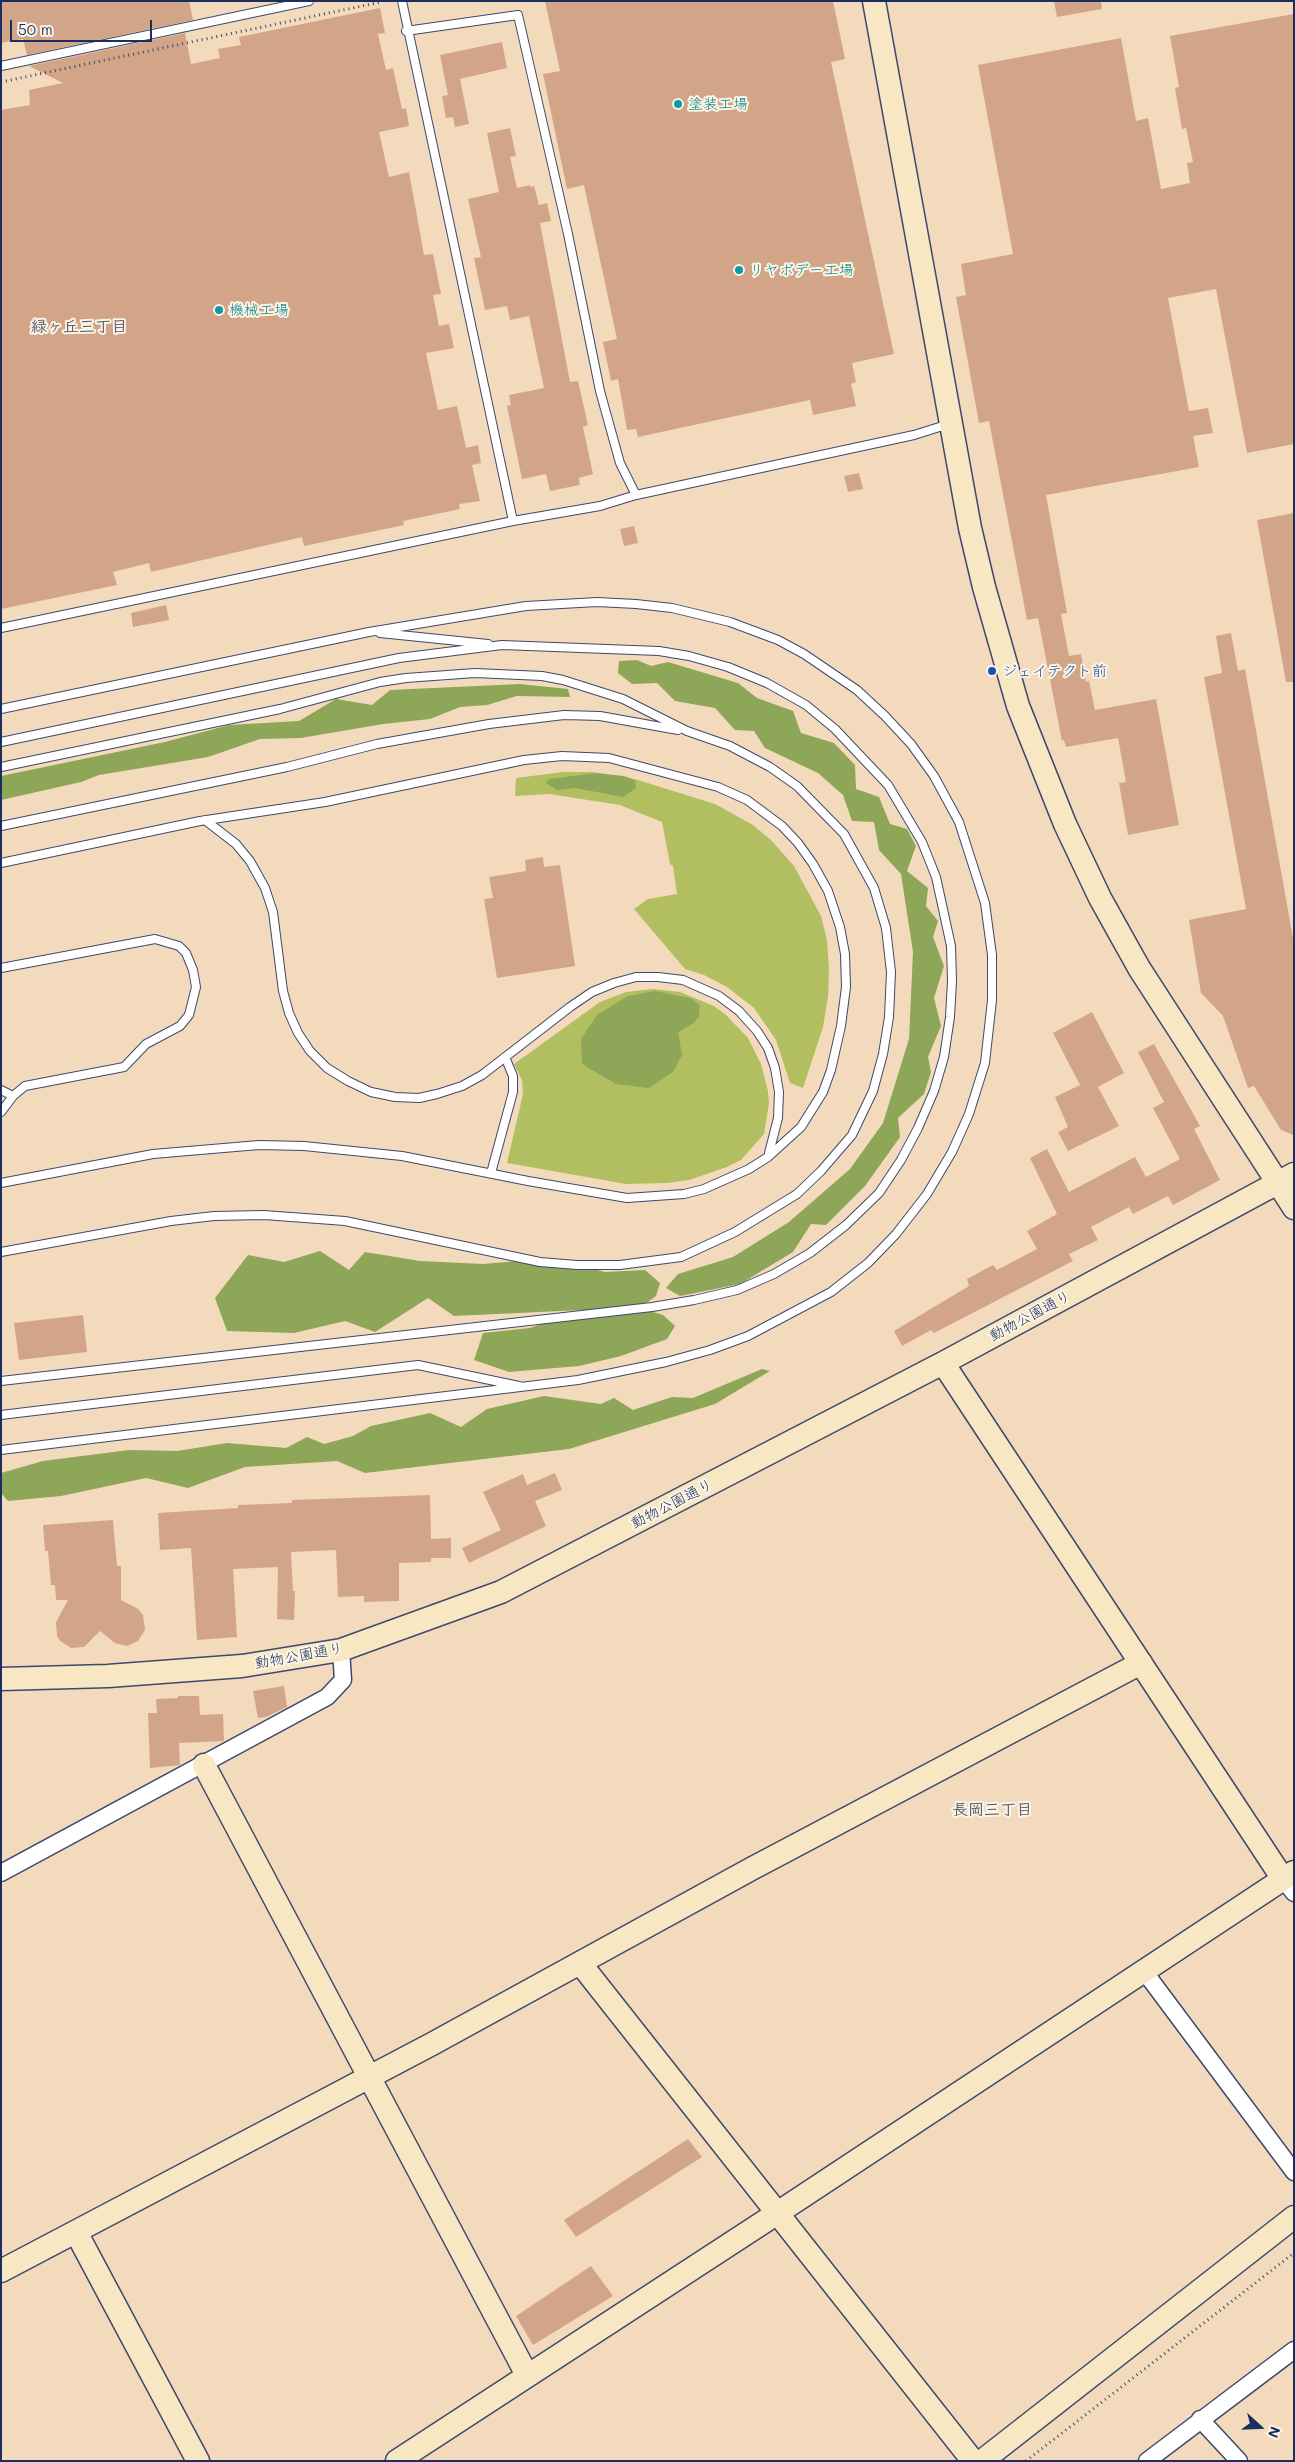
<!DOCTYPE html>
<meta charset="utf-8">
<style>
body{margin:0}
#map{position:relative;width:1295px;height:2462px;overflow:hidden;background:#f4dabc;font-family:Mali,sans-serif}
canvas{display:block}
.frame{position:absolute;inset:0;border:2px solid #1b2f5e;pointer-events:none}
.north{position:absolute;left:1235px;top:2402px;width:50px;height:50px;-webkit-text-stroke:4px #fcf5e5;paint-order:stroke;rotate:110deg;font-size:14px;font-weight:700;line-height:20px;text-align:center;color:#1b2f5e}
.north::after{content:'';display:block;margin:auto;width:18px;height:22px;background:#1b2f5e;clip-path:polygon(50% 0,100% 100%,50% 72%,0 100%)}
.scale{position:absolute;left:10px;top:20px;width:142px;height:22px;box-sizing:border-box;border:2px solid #1b2f5e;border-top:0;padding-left:6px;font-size:15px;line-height:18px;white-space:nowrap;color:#1b2f5e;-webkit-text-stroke:4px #fcf5e5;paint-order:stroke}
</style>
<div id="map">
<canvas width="1295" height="2462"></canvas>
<div class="frame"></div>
<div class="north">N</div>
<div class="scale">50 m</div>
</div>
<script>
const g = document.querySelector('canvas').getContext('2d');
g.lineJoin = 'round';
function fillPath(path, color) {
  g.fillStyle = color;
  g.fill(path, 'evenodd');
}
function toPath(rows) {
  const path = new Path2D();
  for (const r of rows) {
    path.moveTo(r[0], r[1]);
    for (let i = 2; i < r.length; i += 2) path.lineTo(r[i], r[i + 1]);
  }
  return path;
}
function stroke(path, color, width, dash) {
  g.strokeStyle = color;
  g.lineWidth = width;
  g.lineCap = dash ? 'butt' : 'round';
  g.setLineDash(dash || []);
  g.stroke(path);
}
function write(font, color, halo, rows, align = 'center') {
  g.font = font + ' Mali,"Klee One",sans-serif';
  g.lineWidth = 4;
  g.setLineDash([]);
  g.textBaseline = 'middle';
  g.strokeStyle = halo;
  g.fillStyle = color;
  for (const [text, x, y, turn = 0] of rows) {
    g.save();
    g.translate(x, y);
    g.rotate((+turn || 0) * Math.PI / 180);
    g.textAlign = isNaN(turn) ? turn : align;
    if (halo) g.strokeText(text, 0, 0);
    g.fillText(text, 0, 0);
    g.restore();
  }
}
fillPath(toPath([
 [563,772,592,772,638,780,715,804,753,825,771,840,794,866,821,916,827,940,829,969,828,997,823,1027,803,1088,790,1083,776,1040,754,1008,727,987,704,975,685,969,634,909,648,899,677,894,673,866,670,864,662,822,620,805,549,794,515,796,516,778],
 [653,989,680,992,714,1006,726,1015,748,1038,761,1064,768,1091,769,1103,764,1134,741,1160,727,1167,689,1180,667,1183,626,1184,507,1163,523,1094,522,1080,514,1064,600,1002,626,992]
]), '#b2bf61');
fillPath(toPath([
 [637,660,651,666,668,662,738,683,757,698,793,711,801,733,834,743,855,765,856,789,879,797,890,824,907,829,916,846,907,871,928,888,926,906,938,921,933,937,944,966,934,998,941,1026,928,1057,931,1072,924,1094,898,1118,900,1137,865,1186,826,1225,811,1224,793,1252,740,1284,680,1296,666,1288,678,1274,733,1257,789,1222,850,1169,883,1123,909,1039,913,952,901,874,879,850,874,822,852,821,843,795,818,773,765,748,754,731,735,730,715,708,675,701,657,683,632,684,618,673,619,661],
 [520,684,568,689,570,697,517,696,487,705,460,707,430,719,383,724,301,738,260,739,208,757,99,775,81,782,1,800,1,776,165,742,229,725,299,721,336,699,372,705,390,690],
 [596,773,624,776,635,780,636,788,623,797,575,788,557,790,546,783,549,779],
 [655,991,690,998,700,1005,699,1016,694,1023,678,1032,682,1055,673,1072,649,1088,616,1084,582,1064,581,1039,597,1015,628,996],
 [320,1251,349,1270,365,1252,420,1261,483,1264,552,1258,605,1272,645,1270,660,1283,656,1296,645,1304,646,1310,663,1315,675,1326,667,1339,621,1356,579,1366,509,1372,474,1360,483,1333,530,1328,581,1310,454,1316,428,1298,375,1332,345,1321,294,1333,227,1331,215,1298,248,1255,284,1262],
 [762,1369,770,1371,715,1404,569,1449,365,1473,337,1461,245,1467,188,1488,146,1478,61,1496,8,1501,1,1493,1,1473,43,1461,129,1450,177,1451,227,1443,286,1448,307,1437,324,1444,353,1436,371,1426,430,1413,461,1427,487,1409,544,1396,601,1404,614,1398,633,1410,672,1397,693,1398]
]), '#8da657');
fillPath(toPath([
 [1,1,189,1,193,20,27,55,23,39,1,43],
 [545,1,833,1,845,59,831,62,894,354,852,363,856,382,851,384,856,406,813,415,810,400,638,437,636,429,627,430,618,379,611,381,603,342,617,339,584,185,567,189,543,74,560,71],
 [1054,1,1101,1,1102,9,1057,17],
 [380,8,385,33,378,34,386,70,393,68,402,109,406,108,409,126,379,132,389,177,409,172,424,255,433,254,441,294,433,295,439,326,449,324,454,348,426,353,438,410,457,406,466,448,478,445,481,463,472,465,480,501,459,504,460,509,403,521,404,525,304,546,302,537,151,572,149,563,113,572,117,585,1,609,1,110,30,105,29,90,63,83,29,66,185,33,191,64,220,58,218,49,241,45,239,37],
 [1294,14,1294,444,1247,453,1216,289,1168,298,1189,411,1208,408,1213,433,1193,436,1199,467,1046,495,1067,613,1061,614,1069,656,1081,654,1086,682,1089,681,1095,710,1156,699,1179,825,1128,835,1119,783,1126,782,1118,738,1066,747,1064,740,1062,741,1038,618,1027,620,989,421,979,423,956,297,966,295,961,264,1013,254,978,65,1121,38,1136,121,1148,118,1161,189,1190,183,1187,163,1193,162,1186,128,1182,129,1175,88,1179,87,1170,36],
 [502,42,507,68,460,79,469,124,455,127,453,117,446,118,442,96,448,95,440,55],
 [510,128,516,156,510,157,517,188,530,185,530,187,534,186,539,205,547,203,551,221,540,223,570,382,578,381,588,425,583,427,593,474,579,478,580,485,550,491,546,474,522,479,507,406,511,405,509,395,544,388,529,316,510,320,507,306,485,310,474,258,481,257,468,199,499,192,487,133],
 [859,473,863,489,848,492,844,476],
 [1294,513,1294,682,1286,682,1257,520],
 [634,526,638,543,624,546,620,529],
 [166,605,169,620,133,627,131,613],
 [1231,633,1238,671,1245,669,1294,944,1294,1135,1281,1130,1254,1086,1248,1088,1223,1016,1201,993,1189,920,1246,909,1204,677,1222,673,1216,636],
 [543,857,544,867,560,865,575,966,497,978,484,899,493,898,489,877,526,871,525,860],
 [1092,1012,1124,1073,1098,1087,1119,1126,1068,1151,1058,1132,1068,1127,1055,1097,1080,1085,1053,1033],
 [1154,1044,1200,1126,1194,1129,1220,1180,1173,1205,1168,1196,1133,1214,1129,1207,1091,1227,1098,1240,1069,1254,1073,1261,934,1333,931,1330,902,1346,894,1331,969,1286,967,1279,993,1265,997,1270,1037,1249,1027,1231,1057,1214,1030,1158,1047,1149,1069,1192,1135,1157,1146,1177,1180,1159,1153,1108,1164,1102,1138,1052],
 [83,1315,87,1352,19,1360,14,1323],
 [555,1473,562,1490,535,1501,546,1526,469,1563,462,1548,501,1530,483,1492,523,1474,527,1485],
 [430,1495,431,1539,451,1538,451,1558,431,1558,431,1562,399,1563,399,1601,364,1602,364,1596,338,1597,336,1550,291,1552,293,1591,295,1591,294,1620,277,1619,278,1567,233,1569,237,1637,197,1640,191,1548,160,1550,158,1513,238,1508,238,1505,292,1503,292,1500],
 [113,1520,117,1566,121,1566,121,1600,138,1609,143,1615,145,1630,138,1641,127,1646,115,1643,100,1631,84,1647,71,1648,60,1641,57,1636,56,1622,68,1600,56,1600,55,1585,51,1585,48,1551,45,1551,43,1525],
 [284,1686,287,1707,266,1717,258,1718,253,1691],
 [178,1696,199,1696,200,1715,223,1714,224,1741,179,1743,180,1765,150,1768,148,1713,157,1713,156,1699,178,1698],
 [688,2139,702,2157,576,2237,564,2220],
 [591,2266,613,2296,533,2345,516,2316]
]), '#d2a589');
const lane = toPath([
 [402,1,513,521],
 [406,31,518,15,568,234,600,391,620,463,636,495],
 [1,66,309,1],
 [1,628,513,521,600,506,636,495,914,435,949,424],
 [380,633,488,644],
 [1,709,369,632,526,606,597,602,636,604,672,608,730,622,778,640,804,654,857,690,885,716,911,744,934,776,959,822,985,903,992,955,992,1000,985,1063,969,1114,952,1152,927,1194,896,1234,868,1263,831,1292,748,1336,710,1350,666,1362,578,1380,1,1450],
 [1,742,399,658,502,645,659,651,689,656,728,667,767,683,806,705,835,729,888,785,922,842,936,877,951,946,952,981,950,1017,944,1057,934,1091,918,1128,901,1160,879,1193,846,1225,810,1253,774,1274,737,1290,694,1300,652,1307,1,1381],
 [1,767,280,709,380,682,406,678,475,673,542,676,563,680,623,699,687,731,730,746,770,767,797,786,844,834,874,888,886,928,891,972,889,1017,883,1054,873,1091,852,1135,821,1171,797,1194,735,1232,681,1257,620,1265,577,1265,540,1262,345,1221,264,1215,214,1216,171,1221,1,1252],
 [205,820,236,844,250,861,265,888,273,912,283,991,289,1013,298,1033,310,1051,327,1068,348,1081,371,1092,395,1097,419,1098,437,1094,462,1086,482,1075,570,1007,592,992,614,983,636,977,658,977,683,980,719,996,739,1011,757,1031,768,1048,775,1068,779,1092,778,1118,768,1157],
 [1,826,287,767,377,744,489,724,564,715,600,716,678,730],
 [1,863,200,821,325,802,524,760,562,756,609,758,718,787,747,800,782,826,798,843,813,864,828,891,840,927,845,954,846,987,841,1026,831,1070,823,1092,801,1127,768,1157,749,1169,704,1189,684,1194,627,1198,528,1181,402,1156,304,1146,259,1145,153,1154,1,1183],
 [1,968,155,939,179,946,186,953,193,970,196,987,189,1015,180,1026,146,1044,124,1067,25,1086,13,1096,1,1112],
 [1,1090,13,1096],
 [491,1173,513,1092,513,1076,505,1057],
 [1,1415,418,1365,519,1386]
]);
const street = toPath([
 [1,1873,327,1697,343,1680,341,1650],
 [1283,1879,1294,1893],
 [1144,1971,1294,2172],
 [1200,2419,1239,2461],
 [1147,2461,1294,2350]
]);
const secondary = toPath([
 [874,1,970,528,984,587,1018,706,1065,824,1100,898,1139,968,1294,1208],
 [943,1363,1283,1879],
 [1,1679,108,1676,242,1666,341,1650,501,1592,943,1363,1294,1174],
 [204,1765,527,2375],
 [580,1963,973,2461],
 [76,2232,198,2461],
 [1,2271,432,2044,753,1868,1141,1663],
 [397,2461,776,2214,1294,1872],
 [982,2461,1294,2217]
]);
stroke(lane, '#3c496c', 10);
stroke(street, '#3c496c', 19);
stroke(secondary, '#3c496c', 25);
stroke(toPath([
 [1,82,381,2],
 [1026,2461,1294,2253]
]), '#3c496c', 3, [1, 4]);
stroke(lane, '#fff', 8);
stroke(street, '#fff', 16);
stroke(secondary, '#f7e8c3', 22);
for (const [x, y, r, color] of [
 [678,104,5,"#0f9aa8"],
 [739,270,5,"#0f9aa8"],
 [219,310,5,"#0f9aa8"],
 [992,671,5,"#1a4fb4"]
]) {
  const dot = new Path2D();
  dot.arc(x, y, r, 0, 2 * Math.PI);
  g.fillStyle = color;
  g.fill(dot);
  stroke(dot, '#fcf5e5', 2);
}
write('15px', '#0d838f', '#fcf5e5', [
 ["塗装工場",688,104],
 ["リヤボデー工場",749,270],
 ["機械工場",229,310]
], 'left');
write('15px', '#164399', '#fcf5e5', [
 ["ジェイテクト前",1002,671]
], 'left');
write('15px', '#1b2f5e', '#fcf5e5', [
 ["動物公園通り",1030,1316,-28],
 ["動物公園通り",672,1504,-27],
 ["動物公園通り",299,1656,-10]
]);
write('bold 16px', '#5b586d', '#fcf5e5', [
 ["緑ヶ丘三丁目",79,327],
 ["長岡三丁目",992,1810]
]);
</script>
